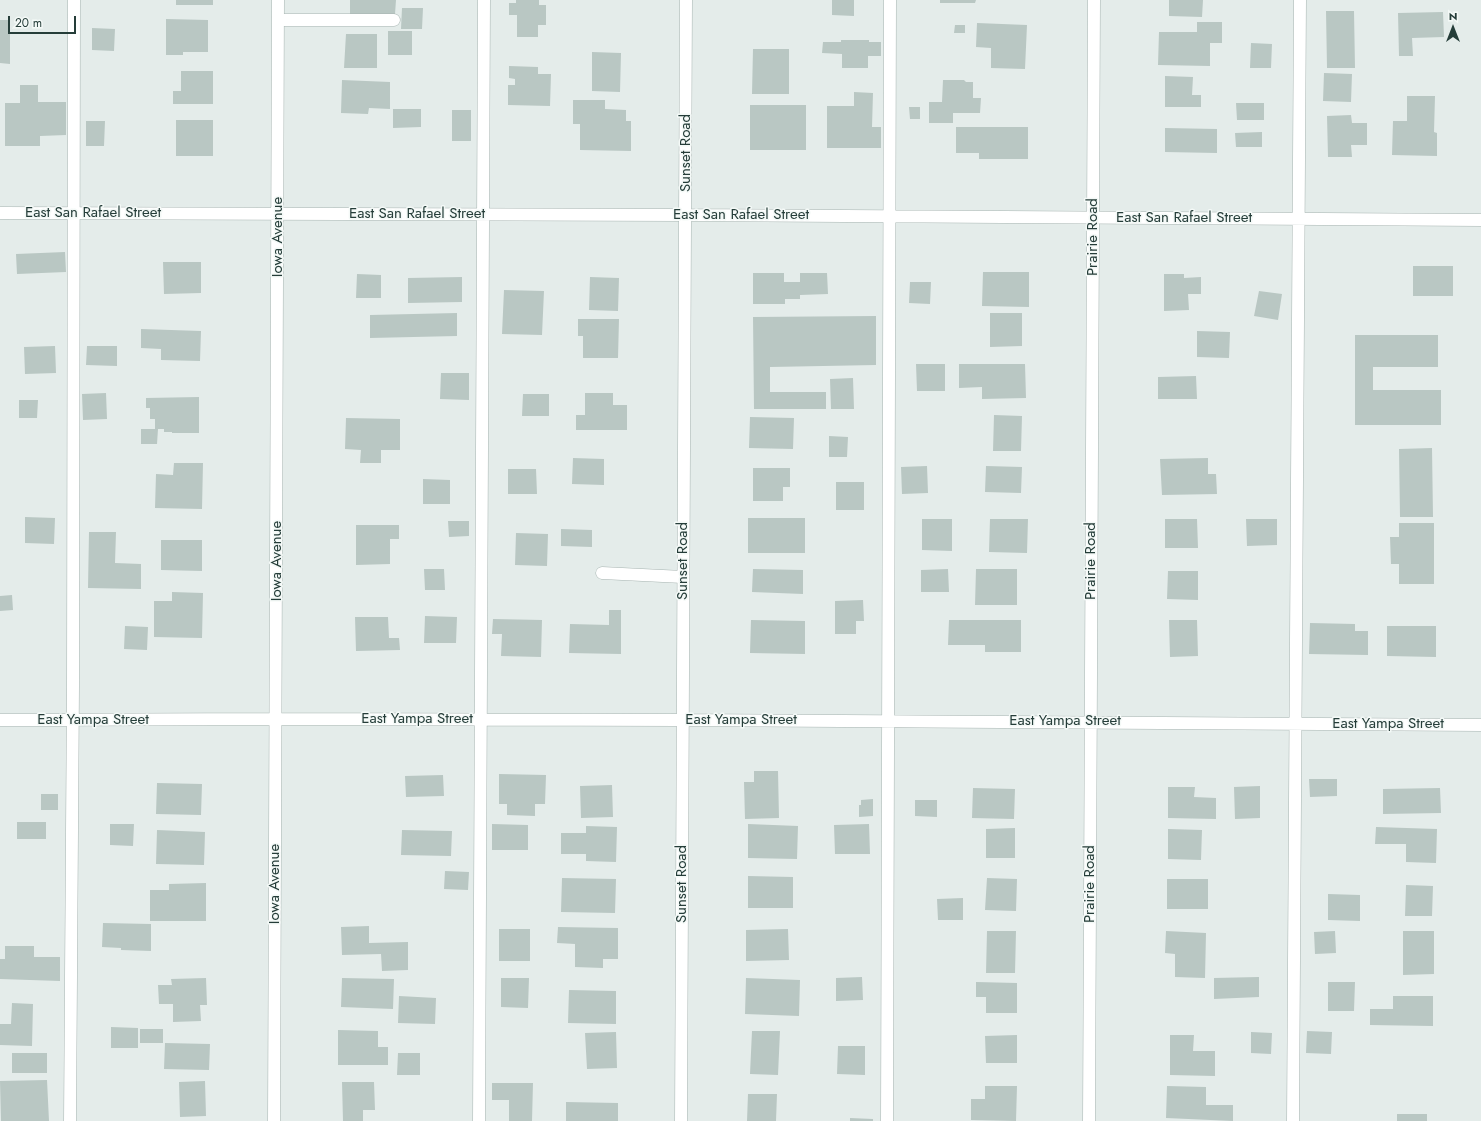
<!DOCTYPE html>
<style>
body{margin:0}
#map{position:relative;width:1481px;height:1121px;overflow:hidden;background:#e4ecea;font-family:Jost,sans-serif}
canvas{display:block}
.north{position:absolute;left:1433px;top:8px;width:40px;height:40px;-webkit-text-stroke:3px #f4f9f7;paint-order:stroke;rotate:0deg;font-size:11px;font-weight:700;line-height:16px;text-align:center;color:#253d39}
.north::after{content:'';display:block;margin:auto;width:14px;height:18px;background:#253d39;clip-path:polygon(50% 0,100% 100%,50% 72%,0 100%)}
.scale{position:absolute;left:8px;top:16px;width:68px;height:18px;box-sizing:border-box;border:2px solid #253d39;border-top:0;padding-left:5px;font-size:12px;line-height:14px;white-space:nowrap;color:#253d39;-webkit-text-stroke:3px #f4f9f7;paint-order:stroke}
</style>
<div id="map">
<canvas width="1481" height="1121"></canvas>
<div class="north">N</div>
<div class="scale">20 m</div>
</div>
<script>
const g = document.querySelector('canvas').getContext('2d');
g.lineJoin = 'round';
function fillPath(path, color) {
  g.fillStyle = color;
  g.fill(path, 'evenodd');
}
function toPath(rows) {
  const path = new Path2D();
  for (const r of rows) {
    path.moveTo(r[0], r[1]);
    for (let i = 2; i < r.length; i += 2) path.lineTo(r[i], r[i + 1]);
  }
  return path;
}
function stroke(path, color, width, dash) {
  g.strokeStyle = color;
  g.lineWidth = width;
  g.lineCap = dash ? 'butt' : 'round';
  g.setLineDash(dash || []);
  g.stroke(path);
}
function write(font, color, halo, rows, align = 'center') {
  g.font = font + ' Jost,sans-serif';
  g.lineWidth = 3;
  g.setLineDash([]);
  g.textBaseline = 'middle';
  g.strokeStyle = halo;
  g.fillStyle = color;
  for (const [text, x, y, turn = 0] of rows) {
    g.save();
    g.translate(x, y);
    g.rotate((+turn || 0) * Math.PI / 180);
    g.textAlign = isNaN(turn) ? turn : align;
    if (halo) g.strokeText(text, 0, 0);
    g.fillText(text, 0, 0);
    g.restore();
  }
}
fillPath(toPath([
 [176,0,213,0,213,5,176,5],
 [350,0,396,0,395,14,382,14,382,16,350,16],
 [516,0,539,0,539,5,546,5,546,25,538,25,538,37,517,37,517,15,509,15,509,3,516,3],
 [832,0,854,0,854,16,832,15],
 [940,0,976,0,975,3,940,3],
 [1169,0,1203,0,1202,17,1169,16],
 [402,8,423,8,422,29,401,29],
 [1326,11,1354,11,1355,68,1327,68],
 [1443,12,1444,37,1412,38,1413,56,1399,56,1398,13],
 [166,19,208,20,208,52,183,52,183,55,166,55],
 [0,20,10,20,10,64,0,63],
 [1197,22,1222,22,1222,43,1210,43,1210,66,1158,65,1159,32,1197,32],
 [977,23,1027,25,1025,69,991,68,991,48,976,47],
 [955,25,965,25,965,33,954,33],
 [92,28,115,29,114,51,92,50],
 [388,31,412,31,412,55,388,55],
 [346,34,377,34,377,68,344,68],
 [841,40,869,40,869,42,881,42,881,56,868,56,868,68,842,68,842,54,822,53,823,42,841,42],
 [1251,43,1272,44,1271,68,1250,68],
 [753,49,789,49,789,94,752,94],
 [592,52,621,53,620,92,592,91],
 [509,66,538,67,538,74,551,74,550,106,508,105,508,85,515,85,515,79,509,78],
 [181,71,213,71,213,104,173,104,173,91,181,91],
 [1324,73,1352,74,1351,102,1323,101],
 [1165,76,1193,77,1192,95,1201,95,1201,107,1165,107],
 [342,80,390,82,390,109,369,108,368,114,341,113],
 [943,80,964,80,966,82,973,82,973,98,981,98,980,113,953,113,953,123,929,123,929,102,942,102],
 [20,85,38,85,38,102,66,102,66,135,40,136,40,146,5,146,5,103,20,103],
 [854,92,873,93,872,127,881,127,881,148,827,148,827,106,854,106],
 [1407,96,1435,96,1434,132,1437,133,1437,156,1392,155,1393,121,1407,121],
 [573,100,605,100,605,109,626,110,626,121,631,121,631,151,580,150,580,124,573,124],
 [1236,103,1264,103,1264,120,1237,120],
 [750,105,806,105,806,150,750,150],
 [909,107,920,107,920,119,910,119],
 [393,109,421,109,421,127,393,128],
 [452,110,471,110,471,141,452,141],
 [1351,115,1352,123,1367,123,1367,145,1351,145,1352,157,1328,157,1327,116],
 [176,120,213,120,213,156,176,156],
 [86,121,105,121,104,146,86,146],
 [956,127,1028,127,1028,159,979,159,979,153,956,153],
 [1165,128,1217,129,1217,153,1165,152],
 [1262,132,1262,147,1236,147,1235,133],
 [65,252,66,272,17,274,16,254],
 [163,262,201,262,201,293,164,294],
 [1413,266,1453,266,1453,296,1413,296],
 [983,272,1029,272,1029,307,982,306],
 [753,273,784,273,784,282,800,282,800,273,827,273,828,294,800,295,800,299,785,299,785,304,753,304],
 [357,274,381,275,381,298,356,298],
 [1164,274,1184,274,1184,278,1201,277,1201,294,1188,294,1189,310,1164,311],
 [462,277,462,302,408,303,408,278],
 [590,277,619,278,618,311,589,310],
 [910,282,931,282,930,304,909,303],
 [504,290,544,291,542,335,502,334],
 [1259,291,1282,294,1278,320,1254,316],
 [457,313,457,336,370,338,370,315],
 [990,313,1022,313,1022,346,990,347],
 [876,316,876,365,770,367,770,392,826,392,826,409,754,409,753,317],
 [578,319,619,319,618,358,583,358,583,336,578,336],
 [141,329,201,331,200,361,161,360,161,349,141,348],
 [1197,331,1230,332,1229,358,1197,357],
 [1355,335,1438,335,1438,367,1373,367,1373,390,1441,390,1441,425,1355,425],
 [55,346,56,373,25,374,24,347],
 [87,346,117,346,117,366,86,365],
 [916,364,945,364,945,391,917,391],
 [959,364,1025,364,1026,398,982,399,982,387,959,388],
 [441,373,469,373,469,400,440,399],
 [1196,376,1197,399,1158,399,1158,377],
 [853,378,854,409,831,409,830,379],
 [106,393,107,419,83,420,82,394],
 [585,393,613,393,613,405,627,405,627,430,576,430,576,415,585,415],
 [523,394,549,394,549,416,522,416],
 [199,397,199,433,172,433,172,432,164,432,164,429,158,429,157,444,141,444,141,429,155,429,155,419,150,419,150,408,146,408,146,398],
 [19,400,38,400,37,418,19,418],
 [994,415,1022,416,1021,451,993,451],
 [750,417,794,418,793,449,749,448],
 [346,418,400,419,400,450,381,450,381,463,360,463,361,450,345,449],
 [829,436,848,437,847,457,829,457],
 [1432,448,1433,517,1400,517,1399,449],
 [573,458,604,459,604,485,572,484],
 [1208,458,1208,474,1216,474,1217,494,1162,495,1160,459],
 [174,463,203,463,202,509,155,508,156,474,173,475],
 [927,466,928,493,902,494,901,467],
 [986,466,1022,467,1021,493,985,492],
 [753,468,790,468,790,487,783,487,783,501,753,501],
 [508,469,536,469,537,494,508,494],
 [423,479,450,480,450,504,423,504],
 [836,482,864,482,864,510,836,510],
 [25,517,55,518,54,544,25,543],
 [748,518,805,518,805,553,748,553],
 [922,519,952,519,952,551,922,550],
 [990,519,1028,519,1027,553,989,552],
 [1165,519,1197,519,1198,548,1165,548],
 [1246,519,1277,519,1277,545,1247,546],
 [448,521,469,521,469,536,449,537],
 [1399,523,1434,523,1434,584,1399,584,1399,564,1391,564,1390,537,1399,537],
 [356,525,399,525,399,539,390,539,390,564,356,565],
 [561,529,592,530,592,547,561,546],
 [89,532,116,532,115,563,141,564,141,589,88,588],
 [516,533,548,534,547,566,515,565],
 [161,540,202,540,202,571,161,570],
 [424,569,444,569,445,590,425,590],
 [753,569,803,570,803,594,752,592],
 [948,569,949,592,921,592,921,570],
 [976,569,1017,569,1017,605,975,605],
 [1168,571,1198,571,1198,600,1167,599],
 [172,592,203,593,202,638,154,637,154,601,172,601],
 [12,595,13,610,0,611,0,596],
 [863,600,864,621,856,621,856,634,835,634,835,601],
 [609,610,621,610,621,654,569,653,570,624,609,625],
 [425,616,457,617,456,643,424,643],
 [355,617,388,617,389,638,399,638,400,650,356,651],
 [493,619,542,620,541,657,501,656,502,634,492,634],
 [751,620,805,621,805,654,750,653],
 [949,620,1021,620,1021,652,985,652,985,645,948,645],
 [1169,620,1197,620,1198,656,1170,657],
 [1310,623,1355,624,1355,631,1368,631,1368,655,1309,654],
 [125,626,148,627,147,650,124,649],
 [1387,626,1436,626,1436,657,1387,656],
 [754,771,778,771,779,818,745,819,744,782,754,782],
 [499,774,546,775,545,804,535,804,535,816,507,815,507,804,499,804],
 [443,775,444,796,406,797,405,776],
 [1309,779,1337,779,1337,796,1310,797],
 [157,783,202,784,201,815,156,814],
 [612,785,613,817,581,818,580,786],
 [1260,786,1260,818,1235,819,1234,787],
 [1168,787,1195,787,1194,797,1216,798,1216,819,1168,818],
 [973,788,1015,789,1014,819,972,818],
 [1440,788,1441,813,1383,814,1383,789],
 [41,794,58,794,58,810,41,810],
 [873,799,873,816,859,817,859,805,861,805,861,800],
 [915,800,937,800,937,817,915,816],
 [17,822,46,822,46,839,17,839],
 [110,824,134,824,133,846,110,845],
 [492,824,528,825,528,850,492,850],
 [748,824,798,826,797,859,748,858],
 [869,824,870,854,835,854,834,825],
 [586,826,617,827,616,862,586,861,586,854,561,854,561,833,586,833],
 [1376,827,1437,829,1436,863,1406,862,1406,844,1375,844],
 [1015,828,1015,858,986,858,986,829],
 [1168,829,1202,830,1201,860,1168,859],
 [157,830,205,832,204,865,156,864],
 [402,830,452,831,451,856,401,855],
 [445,871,469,872,468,890,444,889],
 [748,876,793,877,793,908,748,908],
 [562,878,616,879,615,913,561,912],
 [987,878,1017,879,1016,911,985,910],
 [1167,879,1208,879,1208,909,1167,909],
 [206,883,206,921,150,921,150,890,169,890,169,884],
 [1406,885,1433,886,1432,916,1405,916],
 [1328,894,1360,895,1360,921,1328,920],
 [963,898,963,920,938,920,937,899],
 [103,923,151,924,151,951,121,950,121,948,102,947],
 [369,926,369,943,408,942,408,970,382,971,381,954,342,955,341,927],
 [558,927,618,928,618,959,603,959,603,968,575,967,575,944,557,943],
 [499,929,530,929,530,961,499,961],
 [788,929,789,960,746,961,746,930],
 [987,931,1016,931,1015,973,986,973],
 [1166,931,1206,933,1205,978,1175,977,1175,954,1165,953],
 [1335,931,1336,953,1315,954,1314,932],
 [1403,931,1434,931,1434,974,1403,975],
 [5,946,34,946,34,957,60,957,60,981,0,979,0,959,5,959],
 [862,977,863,1000,836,1001,836,978],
 [1259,977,1259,997,1214,999,1214,978],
 [206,978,207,1005,200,1005,201,1021,173,1022,173,1004,159,1004,158,985,172,985,171,979],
 [342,978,394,979,393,1009,341,1007],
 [501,978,529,978,528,1008,501,1007],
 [746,978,800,980,799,1016,745,1014],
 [976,982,1017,983,1017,1013,986,1013,986,997,976,997],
 [1328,982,1355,982,1354,1011,1328,1011],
 [569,990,616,991,616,1024,568,1023],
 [399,996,436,998,435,1024,398,1023],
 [1393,996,1433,996,1433,1026,1370,1025,1370,1009,1393,1009],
 [12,1003,33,1004,32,1046,0,1045,0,1024,11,1024],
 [111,1027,138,1028,138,1048,111,1048],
 [140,1029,163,1029,163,1043,140,1043],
 [338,1030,378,1031,378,1047,388,1047,388,1065,338,1065],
 [752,1031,780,1031,778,1075,750,1074],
 [1307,1031,1332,1032,1331,1054,1306,1053],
 [616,1032,617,1068,587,1069,585,1033],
 [1251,1032,1272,1033,1271,1054,1251,1053],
 [1017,1035,1017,1063,986,1063,985,1036],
 [1170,1035,1194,1035,1193,1051,1215,1051,1215,1076,1170,1075],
 [165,1043,210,1044,209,1070,164,1069],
 [838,1046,865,1046,865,1075,837,1074],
 [12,1053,47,1053,47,1073,12,1073],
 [398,1053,420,1053,420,1075,397,1075],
 [47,1080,49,1121,1,1121,0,1081],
 [205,1081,206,1116,180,1117,179,1082],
 [342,1082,374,1082,375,1110,363,1110,363,1121,343,1121],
 [492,1083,533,1083,532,1121,509,1121,509,1100,492,1100],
 [985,1086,1017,1086,1016,1121,971,1120,971,1099,985,1099],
 [1167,1086,1206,1087,1206,1105,1233,1105,1233,1121,1166,1118],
 [748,1094,777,1094,776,1121,747,1121],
 [566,1102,618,1103,618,1121,566,1121],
 [1397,1114,1427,1114,1427,1121,1397,1121],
 [850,1118,873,1119,873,1121,850,1121]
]), '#b9c7c3');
const minor = toPath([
 [278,20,394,20],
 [0,213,685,215,1481,220],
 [602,573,683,577],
 [0,720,276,719,682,720,1481,725],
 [70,1121,73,686,74,0],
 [274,1121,278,0],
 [479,1121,484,0],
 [681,1121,686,0],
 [887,1121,890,0],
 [1089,1121,1094,0],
 [1293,1121,1300,0]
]);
stroke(minor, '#a7b4b1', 13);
stroke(minor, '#fff', 12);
write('15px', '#253d39', '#f4f9f7', [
 ["Sunset Road",686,153,-90],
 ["East San Rafael Street",93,213],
 ["East San Rafael Street",417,214],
 ["East San Rafael Street",741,215],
 ["East San Rafael Street",1184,218],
 ["Iowa Avenue",278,237,-90],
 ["Prairie Road",1093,237,-90],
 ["Iowa Avenue",277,561,-90],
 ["Sunset Road",683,561,-90],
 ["Prairie Road",1091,561,-90],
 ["East Yampa Street",417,719],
 ["East Yampa Street",93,720],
 ["East Yampa Street",741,720],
 ["East Yampa Street",1065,721],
 ["East Yampa Street",1388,724],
 ["Iowa Avenue",275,884,-90],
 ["Sunset Road",682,884,-90],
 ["Prairie Road",1090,884,-90]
]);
</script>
